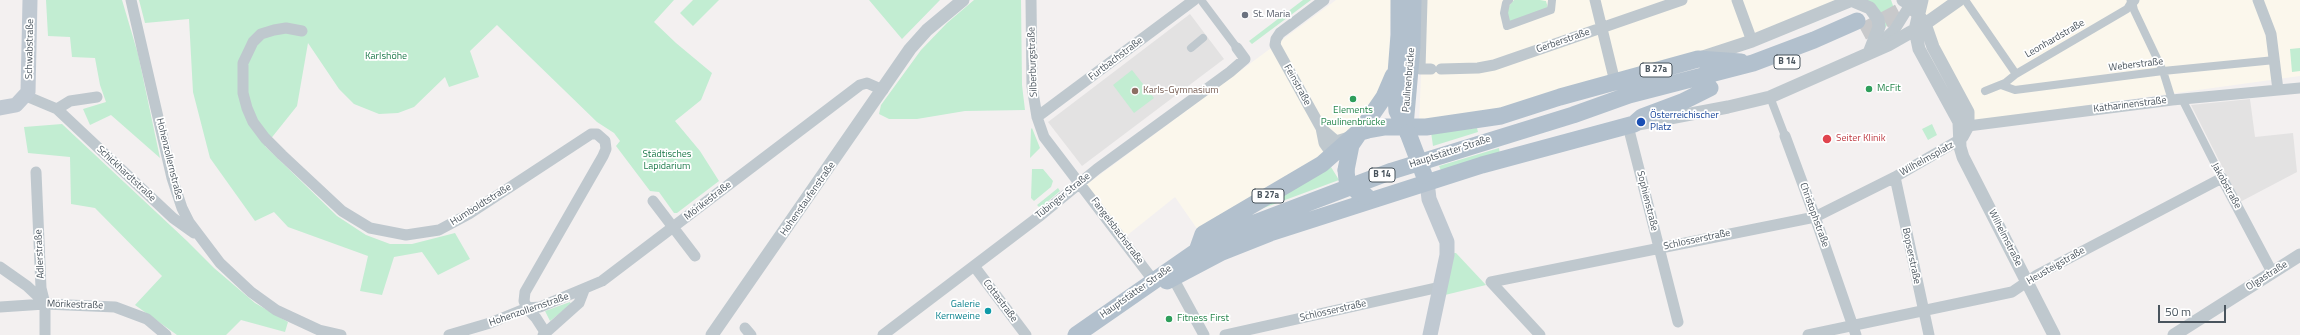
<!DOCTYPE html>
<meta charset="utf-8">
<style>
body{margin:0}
#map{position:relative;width:2300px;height:335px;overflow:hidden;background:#f3f0f0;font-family:"Titillium Web",sans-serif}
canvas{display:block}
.scale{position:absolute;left:2158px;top:305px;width:68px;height:18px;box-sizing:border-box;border:2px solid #49545d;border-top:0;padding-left:5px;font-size:12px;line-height:14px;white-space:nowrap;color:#49545d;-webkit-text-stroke:3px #fff;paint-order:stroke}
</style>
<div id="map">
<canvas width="2300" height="335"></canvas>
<div class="scale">50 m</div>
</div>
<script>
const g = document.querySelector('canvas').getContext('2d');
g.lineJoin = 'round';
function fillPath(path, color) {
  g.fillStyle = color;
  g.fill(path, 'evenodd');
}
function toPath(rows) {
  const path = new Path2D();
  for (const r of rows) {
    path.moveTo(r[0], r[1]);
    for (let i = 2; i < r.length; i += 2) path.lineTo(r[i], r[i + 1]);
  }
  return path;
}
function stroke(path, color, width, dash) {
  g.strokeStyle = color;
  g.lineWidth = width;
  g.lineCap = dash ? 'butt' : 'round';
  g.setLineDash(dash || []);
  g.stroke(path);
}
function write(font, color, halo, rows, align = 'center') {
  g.font = font + ' "Titillium Web",sans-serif';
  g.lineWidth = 3.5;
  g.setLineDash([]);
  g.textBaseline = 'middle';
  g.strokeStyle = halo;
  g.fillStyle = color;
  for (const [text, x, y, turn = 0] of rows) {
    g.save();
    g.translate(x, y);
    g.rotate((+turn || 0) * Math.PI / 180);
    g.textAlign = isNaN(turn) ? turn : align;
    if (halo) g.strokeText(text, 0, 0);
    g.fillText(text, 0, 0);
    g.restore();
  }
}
fillPath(toPath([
 [1336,0,1391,0,1389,64,1385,83,1368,113,1318,164,1200,233,1175,197,1125,237,1086,185],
 [1424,0,1843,0,1716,48,1500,112,1419,125],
 [1909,0,2300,0,2300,76,1965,122]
]), '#fbf7ec');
fillPath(toPath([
 [1190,14,1224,59,1082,166,1048,122],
 [2250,99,2255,137,2293,133,2297,172,2240,202,2191,105]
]), '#e3e2e2');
fillPath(toPath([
 [46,0,122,0,138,54,160,158,111,115,90,125,83,109,106,102,100,85,95,58,72,57,70,37,48,36],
 [139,0,674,0,654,22,676,43,712,73,701,100,675,121,700,151,719,181,677,213,674,213,659,192,650,191,616,146,620,141,614,133,597,122,497,25,470,51,479,77,449,87,445,77,414,107,398,113,379,114,354,104,339,89,308,43,297,106,265,146,337,216,366,235,390,244,412,244,455,233,470,259,438,275,422,252,394,257,382,295,360,291,368,256,288,227,274,212,255,221,210,158,193,92,189,19,145,23],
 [693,0,719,0,693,26,680,13],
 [869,0,940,0,902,39],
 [974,0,1021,0,1022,85,1025,110,965,111,917,119,889,119,879,114,881,105,921,50,947,23],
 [1303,0,1311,0,1252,44,1249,41],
 [1514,0,1540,0,1546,1,1548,8,1508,23,1508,7],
 [1867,0,1891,0,1896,14,1885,28],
 [2300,48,2300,71,2292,72,2290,49],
 [1132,70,1154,98,1134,113,1113,85],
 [62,124,187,241,214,268,255,303,288,322,285,332,241,320,226,335,177,335,135,305,162,276,95,208,71,204,70,157,28,153,24,127],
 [1932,124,1937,135,1928,140,1922,129],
 [1032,128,1040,148,1030,158,1031,129],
 [1477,128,1478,132,1433,146,1431,132],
 [1499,148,1500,155,1442,173,1439,166],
 [1331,167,1339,180,1250,213],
 [1032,169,1043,169,1053,181,1051,187,1034,201,1031,198],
 [1058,188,1060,191,1040,208,1037,205],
 [1454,253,1456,253,1486,285,1445,295],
 [570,302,571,304,564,310,550,321,545,311]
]), '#c2edd2');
stroke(toPath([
 [1862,32,1920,1]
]), '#c8c9cb', 17, [17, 8]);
stroke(toPath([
 [1201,0,1237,48],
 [1509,0,1506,3,1504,13,1507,26,1551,10,1552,0],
 [1965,0,2016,74],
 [2132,1,2134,10,2163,71,2172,100],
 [1191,48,1203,38],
 [2001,85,2015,90,2163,71,2275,60],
 [1985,91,2005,83,2016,74,2127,9,2132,1],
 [1770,97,1785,136],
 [2182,99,2222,178]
]), '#bfc8ce', 8);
stroke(toPath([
 [131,0,172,178,182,208,189,222,220,263,251,292,276,310,319,330,341,335],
 [1031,0,1032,86,1037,117,1044,137,1153,280],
 [1324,0,1280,33,1276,39,1275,45,1321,128,1324,143,1333,156],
 [1422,0,1420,69,1431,69],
 [1595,0,1615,82],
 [1737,0,1752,41],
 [2132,0,2134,0],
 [2258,0,2271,34,2278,90],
 [302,31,286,28,274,30,261,34,253,42,243,63,243,93,247,108,253,122,265,138,282,155,342,211,370,228,406,235,439,230,469,214,591,134,597,134,605,141,606,149,603,156,525,292,524,301,527,308,536,318,545,332],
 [1872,50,1895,29,1913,0],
 [1441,69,1478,68,1494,65,1682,0],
 [26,96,57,109,173,218,194,233],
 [57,109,70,101,97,97],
 [1037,117,1194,0],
 [1628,126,1678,322],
 [1960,127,2172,100,2300,88],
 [1321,128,1336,141,1349,137],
 [1785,136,1815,217,1856,335],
 [36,172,41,288,45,304,45,335],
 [1895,177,1929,335],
 [653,201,695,256],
 [974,266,1026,335],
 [0,267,27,286,45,303],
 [1173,278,1204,335],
 [1491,282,1815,217,1895,177,1959,140],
 [1491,282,1540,335],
 [0,307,45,304,115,307,147,319,166,335],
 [745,328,751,335],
 [449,335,490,323,527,308,540,307,602,281,860,85,867,83,883,90],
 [543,335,579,303,584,290],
 [883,335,1041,215,1097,169,1230,72,1245,59,1237,48],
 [1225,335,1440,287],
 [1808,335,2012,292,2037,275,2222,178,2272,272]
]), '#bfc8ce', 11);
stroke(toPath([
 [1851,0,1870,8,1878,19,1879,27,1869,53],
 [1903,0,1910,4,1925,24,1933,47,1968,112,1968,126,1962,137],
 [1922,0,1915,30,1919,49,1959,122,1960,147,1963,157,2054,335],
 [1703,57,1752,41,1852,0],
 [1638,124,1728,107,1770,97,1888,45,1925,24,1959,0],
 [712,335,910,49,927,30,963,0],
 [2174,335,2300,255]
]), '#bfc8ce', 13);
stroke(toPath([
 [0,108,16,105,28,92,30,0],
 [1427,182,1429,199,1447,242,1447,255,1430,335]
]), '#c0c9d2', 15);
stroke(toPath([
 [1399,0,1399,35,1395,86,1397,111,1408,133],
 [1405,126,1412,47,1413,0],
 [1346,170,1351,145,1384,97,1393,76],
 [1198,248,1203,234,1322,164,1357,133,1368,130,1385,127,1426,127,1501,116,1560,97,1698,59,1741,62],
 [1167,281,1222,252,1270,233,1482,165,1634,124,1642,117,1682,102,1710,88],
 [1076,335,1197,251,1247,226,1392,171,1573,115,1629,95,1753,63,1814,40,1857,21]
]), '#b2c0cd', 17);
stroke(toPath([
 [1408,133,1424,175],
 [1346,170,1347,180,1357,191,1366,196]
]), '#b2c0cd', 17);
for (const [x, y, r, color] of [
 [1245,15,4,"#6b7280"],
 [1869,89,4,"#2e9e5b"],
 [1135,91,4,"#8d6e63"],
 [1353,99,4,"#2e9e5b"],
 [1641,122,5,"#1a4fb4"],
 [1827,139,5,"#e0444e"],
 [988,311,4,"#0f9aa8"],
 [1169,319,4,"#2e9e5b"]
]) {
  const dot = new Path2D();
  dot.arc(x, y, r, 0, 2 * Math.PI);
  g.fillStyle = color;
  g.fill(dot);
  stroke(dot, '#fff', 1.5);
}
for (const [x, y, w] of [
 [1787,62,26],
 [1656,70,32],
 [1382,175,26],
 [1268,196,32]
]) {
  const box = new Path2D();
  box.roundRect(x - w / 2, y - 7, w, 14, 3);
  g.fillStyle = '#fff';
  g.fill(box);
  stroke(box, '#49545d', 1);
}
write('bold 9px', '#49545d', null, [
 ["B 14",1787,62],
 ["B 27a",1656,70],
 ["B 14",1382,175],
 ["B 27a",1268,196]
]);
write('10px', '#5b616d', '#fff', [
 ["St. Maria",1253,15]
], 'left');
write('10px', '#49545d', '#fff', [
 ["Leonhardstraße",2055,39,-30],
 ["Gerberstraße",1563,41,-19],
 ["Schwabstraße",30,49,-89],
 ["Furtbachstraße",1116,59,-37],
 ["Silberburgstraße",1033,62,-92],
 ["Weberstraße",2136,65,-7],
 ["Paulinenbrücke",1409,80,-85],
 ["Feinstraße",1297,85,61],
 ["Katharinenstraße",2130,105,-7],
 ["Hauptstätter Straße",1450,152,-18],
 ["Hohenzollernstraße",169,159,76],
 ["Wilhelmsplatz",1927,159,-29],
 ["Schickhardtstraße",126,174,43],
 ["Jakobstraße",2226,186,61],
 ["Tübinger Straße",1063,196,-39],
 ["Hohenstaufenstraße",808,199,-55],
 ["Mörikestraße",708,201,-38],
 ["Sophienstraße",1647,201,76],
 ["Humboldtstraße",481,205,-32],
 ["Christophstraße",1814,215,70],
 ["Fangelsbachstraße",1117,231,53],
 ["Wilhelmstraße",2005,238,63],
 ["Schlosserstraße",1697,240,-12],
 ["Adlerstraße",40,254,-93],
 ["Bopserstraße",1911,256,78],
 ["Heusteigstraße",2056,266,-30],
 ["Olgastraße",2267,276,-32],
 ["Hauptstätter Straße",1136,292,-35],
 ["Cottastraße",1000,301,53],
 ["Mörikestraße",75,305,2],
 ["Hohenzollernstraße",529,310,-19],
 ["Schlosserstraße",1333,311,-13]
]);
write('10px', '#1e7a4b', '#fff', [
 ["Karlshöhe",386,57],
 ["Städtisches",667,155],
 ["Lapidarium",667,167]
]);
write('10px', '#27864d', '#fff', [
 ["McFit",1877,89],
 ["Elements",1353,111,"center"],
 ["Paulinenbrücke",1353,123,"center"],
 ["Fitness First",1177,319]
], 'left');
write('10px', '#785e54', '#fff', [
 ["Karls-Gymnasium",1143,91]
], 'left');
write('10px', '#164399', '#fff', [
 ["Österreichischer",1650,116],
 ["Platz",1650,128]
], 'left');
write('10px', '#be3a42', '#fff', [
 ["Seiter Klinik",1836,139]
], 'left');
write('10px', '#0d838f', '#fff', [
 ["Galerie",980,305],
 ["Kernweine",980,317]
], 'right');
</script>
